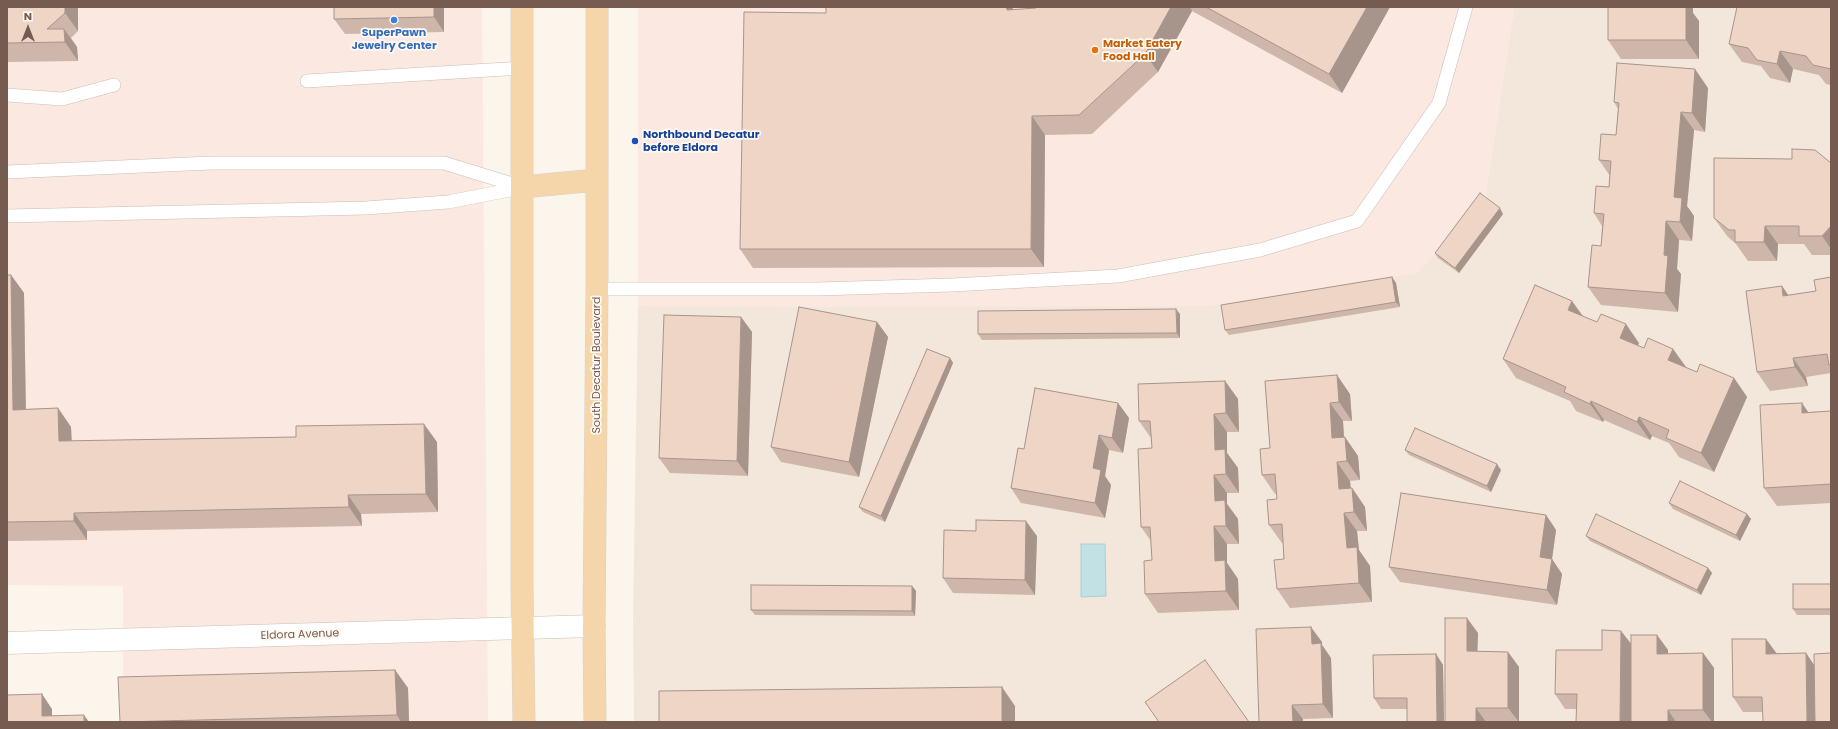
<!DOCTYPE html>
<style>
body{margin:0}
#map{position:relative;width:1838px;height:729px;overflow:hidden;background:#fcf5ec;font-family:Poppins,sans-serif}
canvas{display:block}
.frame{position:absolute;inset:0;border:8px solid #765c50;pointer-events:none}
.north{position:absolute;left:8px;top:8px;width:40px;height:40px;-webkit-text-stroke:3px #fef9f3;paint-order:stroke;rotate:0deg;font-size:11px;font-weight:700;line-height:16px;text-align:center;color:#765c50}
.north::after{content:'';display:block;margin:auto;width:14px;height:18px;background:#765c50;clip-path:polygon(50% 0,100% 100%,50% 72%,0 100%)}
</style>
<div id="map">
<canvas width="1838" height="729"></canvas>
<div class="frame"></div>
<div class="north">N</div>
</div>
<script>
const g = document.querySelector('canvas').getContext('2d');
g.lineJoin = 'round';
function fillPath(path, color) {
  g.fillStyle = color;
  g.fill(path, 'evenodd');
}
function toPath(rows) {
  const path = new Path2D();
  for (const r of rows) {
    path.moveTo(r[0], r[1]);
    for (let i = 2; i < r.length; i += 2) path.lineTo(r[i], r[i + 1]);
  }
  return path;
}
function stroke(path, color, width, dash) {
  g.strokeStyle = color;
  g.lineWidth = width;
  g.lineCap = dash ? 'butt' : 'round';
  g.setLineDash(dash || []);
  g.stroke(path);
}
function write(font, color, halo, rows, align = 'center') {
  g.font = font + ' Poppins,sans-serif';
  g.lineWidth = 3.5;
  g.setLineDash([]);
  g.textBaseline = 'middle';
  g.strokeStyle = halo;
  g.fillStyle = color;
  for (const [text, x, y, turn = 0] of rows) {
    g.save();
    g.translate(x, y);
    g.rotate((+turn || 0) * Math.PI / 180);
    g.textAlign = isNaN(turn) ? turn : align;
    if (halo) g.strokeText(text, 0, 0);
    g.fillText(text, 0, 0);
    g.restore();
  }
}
fillPath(toPath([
 [1514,7,1831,7,1831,722,634,722,633,616,638,306,1209,306,1485,198]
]), '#f3e7db');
fillPath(toPath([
 [7,7,482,7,488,722,123,722,123,586,7,585],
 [638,7,1514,7,1485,198,1418,273,1209,306,788,307,638,306]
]), '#fbe8e1');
const water = toPath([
 [1081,544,1105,544,1106,596,1081,597,1081,544]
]);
fillPath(water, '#c1e1e5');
stroke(water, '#a8d0d6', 1);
const lane = toPath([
 [307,81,523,68],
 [7,95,62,99,114,85],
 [7,172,211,163,444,163,522,187],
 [7,216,366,208,448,202,520,188],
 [597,289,817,289,952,285,1118,276,1260,250,1357,221,1439,103,1466,7]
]);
const street = toPath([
 [7,643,594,626]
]);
const primary = toPath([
 [522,7,522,586,524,722],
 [522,187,597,180],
 [595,722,594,626,597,289,597,7]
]);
stroke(lane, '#cdbdb2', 14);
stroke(street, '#cdbdb2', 23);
stroke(primary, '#d9d1ce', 23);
stroke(lane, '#fff', 13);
stroke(street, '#fff', 22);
stroke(primary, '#f4d6aa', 22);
fillPath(toPath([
 [7,7,78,7,78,31,71,38,77,47,78,61,7,62],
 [444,7,444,32,345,34,334,19],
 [1037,7,1390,7,1342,93,1192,11,1158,72,1092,134,1045,135,1044,267,753,268,740,249,826,13,1014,10,1036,8],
 [1693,7,1693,13,1699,21,1699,59,1621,59,1608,40],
 [1831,7,1831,85,1826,84,1819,75,1793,69,1790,83,1770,78,1761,66,1742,62,1729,44],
 [1708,88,1705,132,1694,130,1687,206,1694,216,1692,241,1679,240,1677,269,1681,274,1678,312,1601,305,1588,287,1601,246,1602,226,1594,213,1609,187,1610,176,1599,160,1616,135,1618,109,1614,102],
 [1831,163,1831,255,1812,255,1804,244,1778,244,1777,261,1748,261,1736,244,1727,236,1714,218],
 [1503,214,1459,273,1438,258,1435,253],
 [7,275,11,275,24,293,26,409,58,408,71,427,72,441,437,442,438,512,361,514,362,526,87,531,87,540,7,541],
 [1392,277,1396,283,1400,307,1229,335,1225,330],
 [1831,277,1831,373,1806,377,1808,386,1770,391,1757,372,1782,286,1788,295,1816,291],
 [1180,314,1180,338,982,340,978,334],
 [741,317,752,332,748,476,670,473,659,458],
 [1583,317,1639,343,1638,345,1644,348,1673,349,1686,368,1697,372,1734,378,1747,397,1714,472,1679,457,1669,443,1652,436,1650,440,1604,420,1603,422,1576,411,1570,401,1516,378,1503,359],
 [877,322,888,337,859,477,781,462,771,447],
 [950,358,953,363,885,522,863,512,859,507],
 [1225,381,1238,399,1239,432,1227,432,1227,453,1238,468,1239,493,1227,493,1227,504,1238,519,1239,544,1227,544,1227,563,1238,579,1239,610,1158,613,1145,594,1152,560,1151,541,1141,527,1152,448,1151,438,1139,421],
 [1265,381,1350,394,1352,421,1343,421,1344,437,1358,456,1360,480,1350,481,1351,488,1352,488,1365,507,1367,531,1357,531,1359,550,1370,566,1372,602,1290,608,1277,589,1284,559,1283,543,1282,543,1269,525,1277,499,1277,494,1275,494,1262,475,1270,448],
 [1118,403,1129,418,1123,453,1109,450,1105,476,1111,485,1105,518,1021,503,1011,488,1024,449],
 [1831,411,1831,503,1777,506,1764,488,1808,412],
 [1405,450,1501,470,1491,492,1409,455],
 [1669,503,1747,514,1751,519,1740,541,1673,509],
 [1546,515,1556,530,1552,559,1562,574,1557,605,1400,582,1389,567],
 [976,531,1037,536,1035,595,953,593,943,578],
 [1586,536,1708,568,1712,573,1701,595,1590,541],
 [1831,584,1831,615,1797,615,1793,609],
 [912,586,916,591,915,616,755,615,751,610],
 [1621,631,1631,644,1657,635,1668,650,1668,654,1703,653,1714,668,1714,722,1631,722,1576,709,1565,709,1555,694,1602,650],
 [1478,633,1477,651,1508,652,1519,667,1519,722,1445,722],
 [1766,639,1776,653,1806,653,1814,665,1831,653,1763,712,1743,712,1733,697],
 [1322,642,1322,645,1331,658,1333,718,1303,719,1303,722,1259,722],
 [1436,654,1443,665,1444,722,1407,722,1407,709,1381,709,1374,698],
 [395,670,408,688,409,722,120,722]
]), '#ceb7aa');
fillPath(toPath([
 [65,7,78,7,78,31,65,13],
 [434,7,444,7,444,32,434,17],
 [1006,7,1012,7,1014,10,1007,10],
 [1171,7,1190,7,1192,11,1158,72,1145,54],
 [1367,7,1390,7,1342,93,1329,74],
 [1684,7,1693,7,1693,13,1699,21,1699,59,1686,40],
 [64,29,77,47,78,61,65,42],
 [1780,51,1793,69,1790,83,1777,64],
 [1695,69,1708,88,1705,132,1692,113],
 [1681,112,1694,130,1687,206,1694,216,1692,241,1680,222,1674,197],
 [1032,116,1045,135,1044,267,1031,249],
 [1500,208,1503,214,1459,273,1455,268],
 [1666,221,1679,240,1677,269,1681,274,1678,312,1665,293,1664,255],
 [1765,226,1778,244,1777,261,1764,242],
 [1831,226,1831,249,1822,236],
 [11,275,24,293,26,428,13,410],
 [1392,277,1396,283,1400,307,1396,302],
 [1782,286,1795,305,1783,296],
 [1572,301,1585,319,1568,310],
 [1176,309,1180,314,1180,338,1177,333],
 [741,317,752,332,748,476,737,461],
 [877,322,888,337,859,477,849,462],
 [1626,324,1639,343,1633,356,1620,338],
 [1673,349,1686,367,1681,379,1668,360],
 [950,358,953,363,885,522,881,516],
 [1793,358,1806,377,1808,386,1795,367],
 [1337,375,1350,394,1352,421,1339,402],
 [1734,378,1747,397,1714,472,1701,453],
 [1225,381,1238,399,1239,432,1226,413],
 [1591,401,1604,420,1603,422,1590,404],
 [1118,403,1129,418,1123,453,1112,438],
 [1330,403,1343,421,1345,456,1332,438],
 [1802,403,1815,422,1802,413],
 [58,408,71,427,72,460,59,441],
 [1214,414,1227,432,1227,453,1238,468,1239,493,1226,474,1215,450],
 [1639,417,1652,436,1650,440,1637,422],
 [424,424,437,442,438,512,426,494],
 [1099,435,1109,450,1105,476,1111,485,1105,518,1095,503,1093,468],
 [1345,437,1358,456,1360,480,1347,461],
 [1337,462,1350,481,1352,508,1339,489],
 [1497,464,1501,470,1491,492,1487,486],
 [1214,475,1227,493,1227,504,1238,519,1239,544,1226,526,1215,501],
 [1352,488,1365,507,1367,531,1354,512],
 [348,495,361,514,362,526,349,507],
 [74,513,87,531,87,540,74,521],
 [1344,513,1357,531,1359,550,1370,566,1372,602,1359,583,1347,548],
 [1747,514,1751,519,1740,541,1736,535],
 [1546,515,1556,530,1552,559,1562,574,1557,605,1547,590,1540,557],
 [1026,521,1037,536,1035,595,1025,580],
 [1214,526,1227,544,1227,563,1238,579,1239,610,1226,591,1215,561],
 [1708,568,1712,573,1701,595,1697,590],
 [912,586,916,591,915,616,912,611],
 [1467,618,1478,633,1477,666,1467,651],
 [1311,627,1322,642,1322,645,1331,658,1333,718,1323,704,1312,644],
 [1621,631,1632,645,1631,722,1620,722],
 [1657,635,1668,650,1668,669,1657,654],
 [1766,639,1777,654,1766,654],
 [1508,652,1519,667,1519,722,1508,708],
 [1703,653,1714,668,1714,722,1712,722,1703,710],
 [1806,653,1816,668,1817,722,1807,722],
 [1436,654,1443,665,1444,722,1437,722],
 [395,670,408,688,409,722,401,722,397,715],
 [1002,687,1015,706,1015,722,1002,722],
 [42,694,52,709,52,722,42,716],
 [1292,705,1303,719,1303,722,1293,722],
 [1476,708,1486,722,1476,722],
 [1668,710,1676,722,1668,722],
 [84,715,89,722,84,722]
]), '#a7958b');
const building = toPath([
 [7,7,65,7,65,13,47,29,64,29,65,42,7,43,7,7],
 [334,7,434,7,434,17,334,19,334,7],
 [826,7,1006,7,1007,10,1036,8,1037,7,1171,7,1145,54,1079,115,1032,116,1031,249,740,249,744,12,826,13,826,7],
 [1206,7,1367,7,1329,74,1206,7],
 [1608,7,1686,7,1686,40,1608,40,1608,7],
 [1737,7,1831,7,1831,69,1813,65,1806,56,1780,51,1777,64,1757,60,1748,48,1729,44,1737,7],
 [1617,63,1695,69,1692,113,1681,112,1674,197,1682,198,1680,222,1666,221,1664,255,1668,256,1665,293,1588,287,1592,245,1601,246,1604,214,1594,213,1596,186,1609,187,1611,161,1599,160,1601,134,1616,135,1619,103,1614,102,1617,63],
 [1792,149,1815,150,1831,163,1831,226,1822,236,1799,236,1799,226,1765,226,1764,242,1735,242,1735,230,1729,230,1714,218,1714,158,1792,159,1792,149],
 [1480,193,1500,208,1455,268,1435,253,1480,193],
 [7,275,11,275,13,410,58,408,59,441,296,437,296,426,424,424,426,494,348,495,349,507,74,513,74,521,7,522,7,275],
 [1392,277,1396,302,1225,330,1221,305,1392,277],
 [1831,277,1831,364,1829,365,1827,354,1793,358,1795,367,1757,372,1746,291,1782,286,1783,296,1816,291,1814,280,1831,277],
 [1535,285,1572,301,1568,310,1597,322,1601,314,1626,324,1620,338,1644,348,1648,338,1673,349,1668,360,1697,372,1700,364,1734,378,1701,453,1666,438,1669,430,1639,417,1637,422,1591,401,1590,404,1564,392,1566,387,1503,359,1535,285],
 [799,307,877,322,849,462,771,447,799,307],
 [1176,309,1177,333,978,334,978,311,1176,309],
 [664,315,741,317,737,461,659,458,664,315],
 [927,349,950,358,881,516,859,507,927,349],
 [1337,375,1339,402,1330,403,1332,438,1345,437,1347,461,1337,462,1339,489,1352,488,1354,512,1344,513,1347,548,1357,547,1359,583,1277,589,1274,560,1284,559,1282,524,1269,525,1267,500,1277,499,1275,474,1262,475,1260,449,1270,448,1265,381,1337,375],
 [1225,381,1226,413,1214,414,1215,450,1225,449,1226,474,1214,475,1215,501,1225,500,1226,526,1214,526,1215,561,1225,560,1226,591,1145,594,1144,561,1152,560,1150,527,1141,527,1138,449,1152,448,1150,421,1139,421,1138,384,1225,381],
 [1035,388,1118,403,1112,438,1099,435,1093,468,1101,470,1095,503,1011,488,1018,448,1024,449,1035,388],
 [1802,403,1802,413,1831,411,1831,484,1764,488,1760,405,1802,403],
 [1415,428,1497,464,1487,486,1405,450,1415,428],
 [1680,481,1747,514,1736,535,1669,503,1680,481],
 [1401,493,1546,515,1540,557,1552,559,1547,590,1389,567,1401,493],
 [1596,514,1708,568,1697,590,1586,536,1596,514],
 [976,520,1026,521,1025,580,943,578,944,530,976,531,976,520],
 [1793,584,1831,584,1831,609,1793,609,1793,584],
 [751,585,912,586,912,611,751,610,751,585],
 [1445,618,1467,618,1467,651,1508,652,1508,708,1476,708,1476,722,1445,722,1445,618],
 [1311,627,1312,644,1321,643,1323,704,1292,705,1293,722,1259,722,1256,629,1311,627],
 [1602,630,1621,631,1620,722,1576,722,1577,694,1555,694,1556,650,1602,650,1602,630],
 [1631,635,1657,635,1657,654,1703,653,1703,710,1668,710,1668,722,1631,722,1631,635],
 [1732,639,1766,639,1766,654,1806,653,1807,722,1763,722,1762,697,1733,697,1732,639],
 [1831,653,1831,722,1815,722,1814,654,1831,653],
 [1436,654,1437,722,1407,722,1407,698,1374,698,1373,655,1436,654],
 [1205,660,1249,722,1159,722,1145,702,1205,660],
 [395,670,397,715,120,722,118,677,395,670],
 [1002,687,1002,722,659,722,659,691,1002,687],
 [42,694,42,716,84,715,84,722,7,722,7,695,42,694]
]);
fillPath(building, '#efd5c6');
stroke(building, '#a7958b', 1);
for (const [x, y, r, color] of [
 [394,20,4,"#3f7fe0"],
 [1095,50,4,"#e8710a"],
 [635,141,4,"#1a4fb4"]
]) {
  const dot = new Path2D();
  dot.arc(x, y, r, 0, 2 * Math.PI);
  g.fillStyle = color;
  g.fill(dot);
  stroke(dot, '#fef9f3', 1.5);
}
write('bold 11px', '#366cbe', '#fef9f3', [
 ["SuperPawn",394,33],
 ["Jewelry Center",394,46]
]);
write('bold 11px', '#c56008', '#fef9f3', [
 ["Market Eatery",1103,44],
 ["Food Hall",1103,57]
], 'left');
write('bold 11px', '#164399', '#fef9f3', [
 ["Northbound Decatur",643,135],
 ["before Eldora",643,148]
], 'left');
write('11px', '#765c50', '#fef9f3', [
 ["South Decatur Boulevard",597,365,-90],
 ["Eldora Avenue",300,635,-2]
]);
</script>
